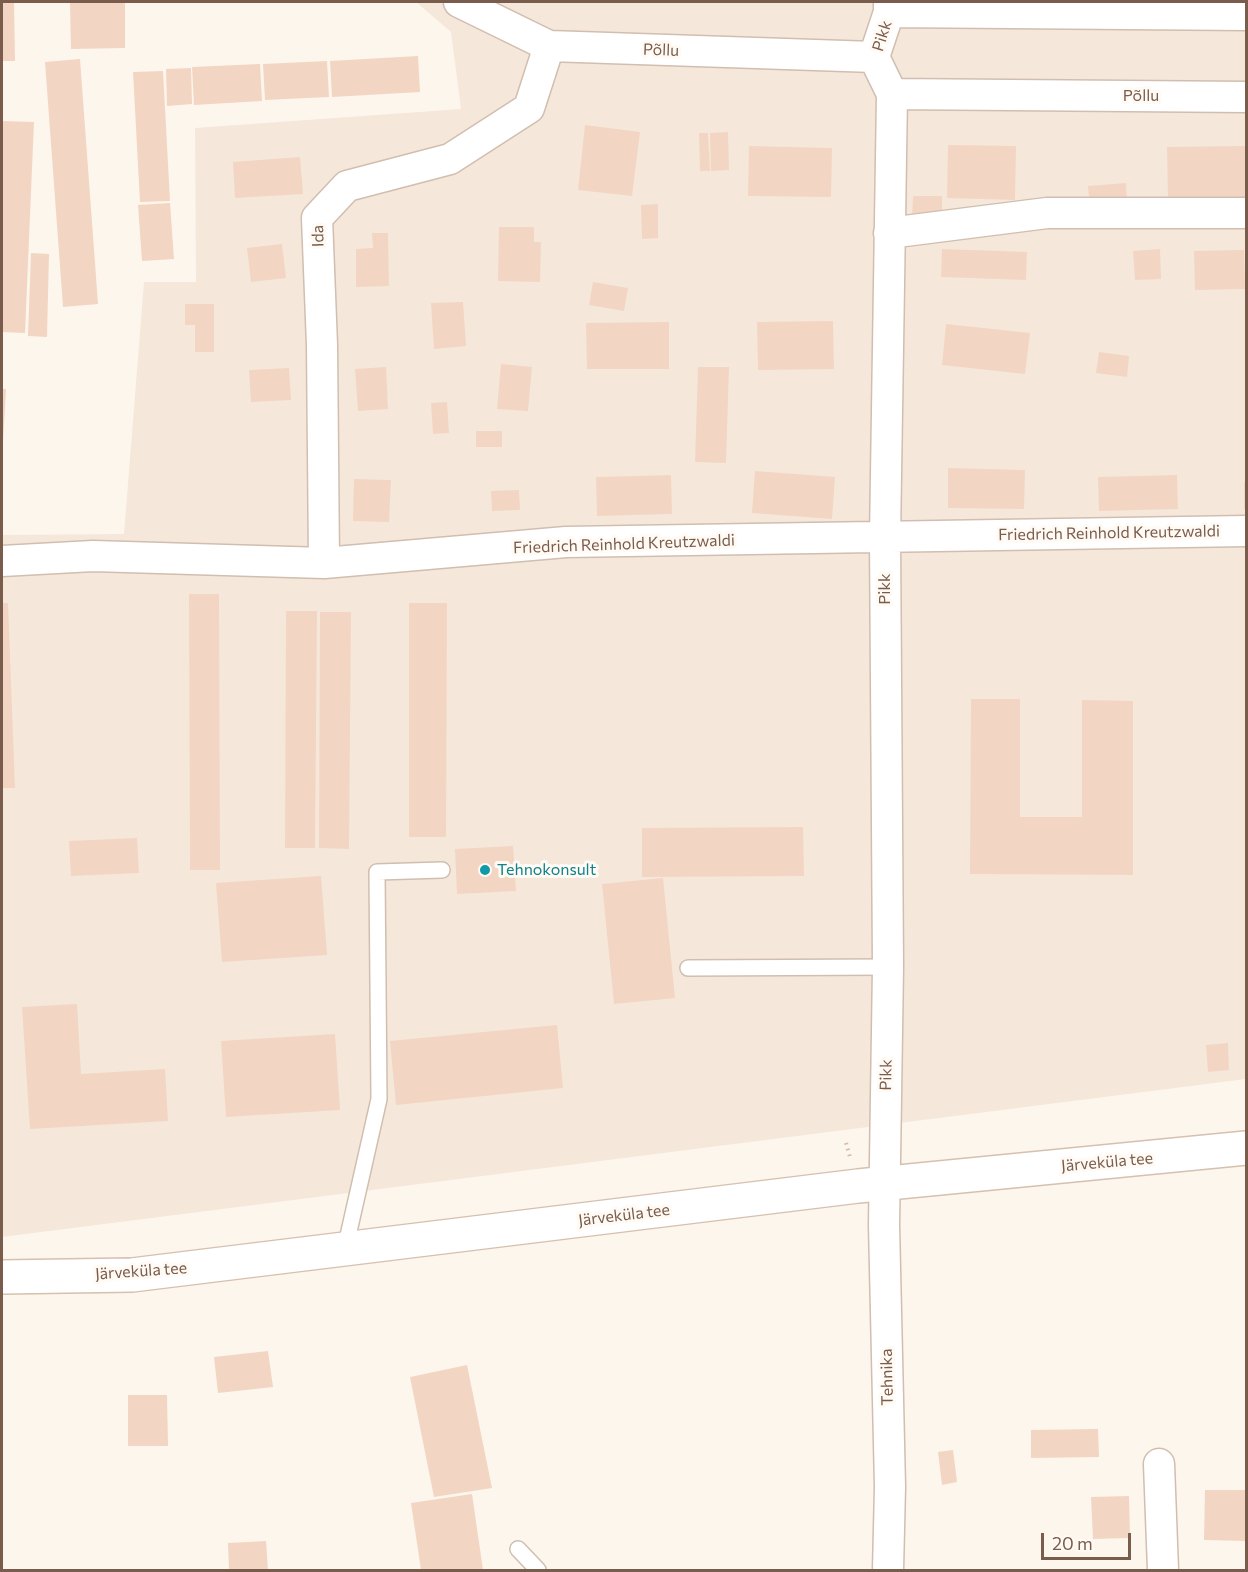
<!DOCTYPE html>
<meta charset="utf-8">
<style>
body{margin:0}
#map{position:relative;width:1248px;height:1572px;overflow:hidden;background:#fdf6ec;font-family:Commissioner,sans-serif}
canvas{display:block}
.frame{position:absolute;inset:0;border:3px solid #7a5c4d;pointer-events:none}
.scale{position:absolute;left:1041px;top:1533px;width:90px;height:27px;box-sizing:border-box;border:3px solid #7a5c4d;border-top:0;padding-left:8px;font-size:18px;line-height:21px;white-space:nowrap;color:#7a5c4d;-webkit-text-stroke:4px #fffaf3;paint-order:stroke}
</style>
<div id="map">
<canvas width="1248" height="1572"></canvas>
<div class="frame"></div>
<div class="scale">20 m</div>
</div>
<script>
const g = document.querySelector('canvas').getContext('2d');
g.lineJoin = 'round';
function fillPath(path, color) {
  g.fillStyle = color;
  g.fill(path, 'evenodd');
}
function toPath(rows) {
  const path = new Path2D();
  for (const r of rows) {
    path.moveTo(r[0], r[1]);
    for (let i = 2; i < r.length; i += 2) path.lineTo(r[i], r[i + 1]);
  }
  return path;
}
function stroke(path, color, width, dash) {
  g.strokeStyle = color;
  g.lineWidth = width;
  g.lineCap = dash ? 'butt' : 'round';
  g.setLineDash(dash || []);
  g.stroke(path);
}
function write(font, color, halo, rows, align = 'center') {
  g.font = font + ' Commissioner,sans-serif';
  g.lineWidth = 6;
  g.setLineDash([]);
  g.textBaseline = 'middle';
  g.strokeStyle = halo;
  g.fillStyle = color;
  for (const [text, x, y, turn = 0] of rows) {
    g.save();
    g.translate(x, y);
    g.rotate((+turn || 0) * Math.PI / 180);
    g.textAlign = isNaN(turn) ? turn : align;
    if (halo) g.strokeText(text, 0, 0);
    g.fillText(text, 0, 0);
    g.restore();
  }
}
fillPath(toPath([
 [416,2,1246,2,1246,1079,2,1237,2,535,124,534,144,282,196,282,195,128,461,109,451,32]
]), '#f5e8da');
fillPath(toPath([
 [2,2,14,2,15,61,2,61],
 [70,2,125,2,125,48,71,49],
 [418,56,420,92,332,97,330,61],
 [80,59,98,304,63,307,45,62],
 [327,61,329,97,265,100,263,64],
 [260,64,262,101,194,105,192,67],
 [191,68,192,104,167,106,166,69],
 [163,71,170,201,140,202,133,72],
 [2,121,34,122,25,333,2,332],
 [585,125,640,132,632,196,578,190],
 [728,132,729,170,711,171,710,133],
 [699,133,708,133,710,171,700,171],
 [948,145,1016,146,1015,200,947,198],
 [749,146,832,148,831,197,748,196],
 [1246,146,1246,199,1168,200,1167,147],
 [300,157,303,194,235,198,233,162],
 [1126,183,1127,205,1090,208,1088,186],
 [913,196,942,196,942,217,912,217],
 [170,203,174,259,142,261,138,205],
 [658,204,658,238,642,239,641,205],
 [499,227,534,227,534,242,541,242,540,282,498,281],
 [372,233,388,233,389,286,356,287,356,249,373,248],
 [282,244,286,278,251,282,247,248],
 [942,249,1027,252,1026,280,941,277],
 [1160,249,1161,279,1135,280,1133,251],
 [1244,250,1245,289,1195,290,1194,251],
 [31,253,49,254,47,337,28,336],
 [593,282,628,288,624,311,589,305],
 [463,302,466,346,434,349,431,303],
 [185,304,214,304,214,352,195,352,195,325,185,325],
 [833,321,834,369,758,370,757,322],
 [669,322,669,369,587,369,586,323],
 [946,324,1030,333,1025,374,942,365],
 [1099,352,1129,356,1127,377,1096,373],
 [501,364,532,367,528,411,497,409],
 [386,367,388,409,358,411,355,369],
 [698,367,729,367,726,463,695,462],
 [289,368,291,400,251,402,249,370],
 [2,389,6,389,3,443,2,443],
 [447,402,449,433,433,434,431,403],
 [476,431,502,431,502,447,476,447],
 [948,468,1025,470,1024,509,948,508],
 [755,471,835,477,832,519,752,513],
 [671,475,672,514,597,516,596,477],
 [1177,475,1178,509,1099,511,1098,477],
 [354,479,391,480,389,522,353,521],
 [1244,482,1246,482,1246,509,1244,509],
 [519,490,520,510,492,511,491,491],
 [189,594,219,594,220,870,190,870],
 [2,603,8,603,15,788,2,788],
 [409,603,447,603,446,837,409,837],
 [286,611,317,611,315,848,285,848],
 [320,612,351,612,349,849,319,848],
 [971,699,1020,699,1020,817,1082,817,1082,700,1133,701,1133,875,970,874],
 [803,827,804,876,642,877,642,828],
 [137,838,139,873,71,876,69,841],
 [513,846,516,891,457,894,455,849],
 [321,876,327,955,222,962,216,883],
 [663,878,675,998,614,1004,602,884],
 [77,1004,81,1074,165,1069,168,1121,30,1129,22,1007],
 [557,1025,563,1088,396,1105,390,1041],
 [335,1034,340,1110,226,1117,221,1041],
 [1228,1043,1229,1070,1208,1072,1206,1045],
 [268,1351,273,1387,218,1393,214,1357],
 [467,1365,492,1488,434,1497,410,1377],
 [128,1395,167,1395,168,1446,128,1446],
 [1098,1429,1099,1457,1031,1458,1031,1430],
 [953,1450,957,1482,942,1485,938,1452],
 [1205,1490,1246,1490,1246,1541,1204,1540],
 [472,1494,483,1570,421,1570,411,1503],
 [1129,1496,1130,1538,1093,1539,1091,1497],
 [266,1541,268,1570,229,1570,228,1543]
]), '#f3d5c3');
const lane = toPath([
 [688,968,888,967],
 [345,1249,379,1099,377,872,442,870],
 [518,1549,538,1570]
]);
const street = toPath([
 [459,2,549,46,874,57],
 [889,12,1246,15],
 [892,94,1246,97],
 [889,233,1047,213,1246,213],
 [2,561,93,556,324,563,566,542,1246,531],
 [324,563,322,345,317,218,347,186,450,159,529,108,549,46],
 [1159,1464,1163,1570],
 [888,1570,890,1487,884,1225,888,967,885,538,892,94,874,57,889,12,889,2]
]);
const secondary = toPath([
 [2,1277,132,1275,858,1186,1246,1148]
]);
stroke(lane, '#d1beb0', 18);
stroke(street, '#d1beb0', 33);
stroke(secondary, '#d6c0b0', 36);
stroke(toPath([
 [846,1143,850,1157]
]), '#d9b8a5', 4, [1.5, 4.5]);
stroke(lane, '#fff', 15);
stroke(street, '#fff', 30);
stroke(secondary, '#fff', 33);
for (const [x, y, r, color] of [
 [485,870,6,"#0f9aa8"]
]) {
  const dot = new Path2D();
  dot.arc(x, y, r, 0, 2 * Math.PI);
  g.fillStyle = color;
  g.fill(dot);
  stroke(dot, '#fffaf3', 2);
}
write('16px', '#7a5c4d', '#fffaf3', [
 ["Pikk",882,36,-73],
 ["Põllu",661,50,2],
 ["Põllu",1141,96],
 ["Ida",318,236,-91],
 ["Friedrich Reinhold Kreutzwaldi",1109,533,-1],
 ["Friedrich Reinhold Kreutzwaldi",624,544,-2],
 ["Pikk",885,589,-90],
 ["Pikk",886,1075,-89],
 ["Järveküla tee",1107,1162,-5],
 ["Järveküla tee",624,1215,-7],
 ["Järveküla tee",141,1271,-4],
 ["Tehnika",887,1377,-91]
]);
write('16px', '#0d838f', '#fffaf3', [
 ["Tehnokonsult",497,870]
], 'left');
</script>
